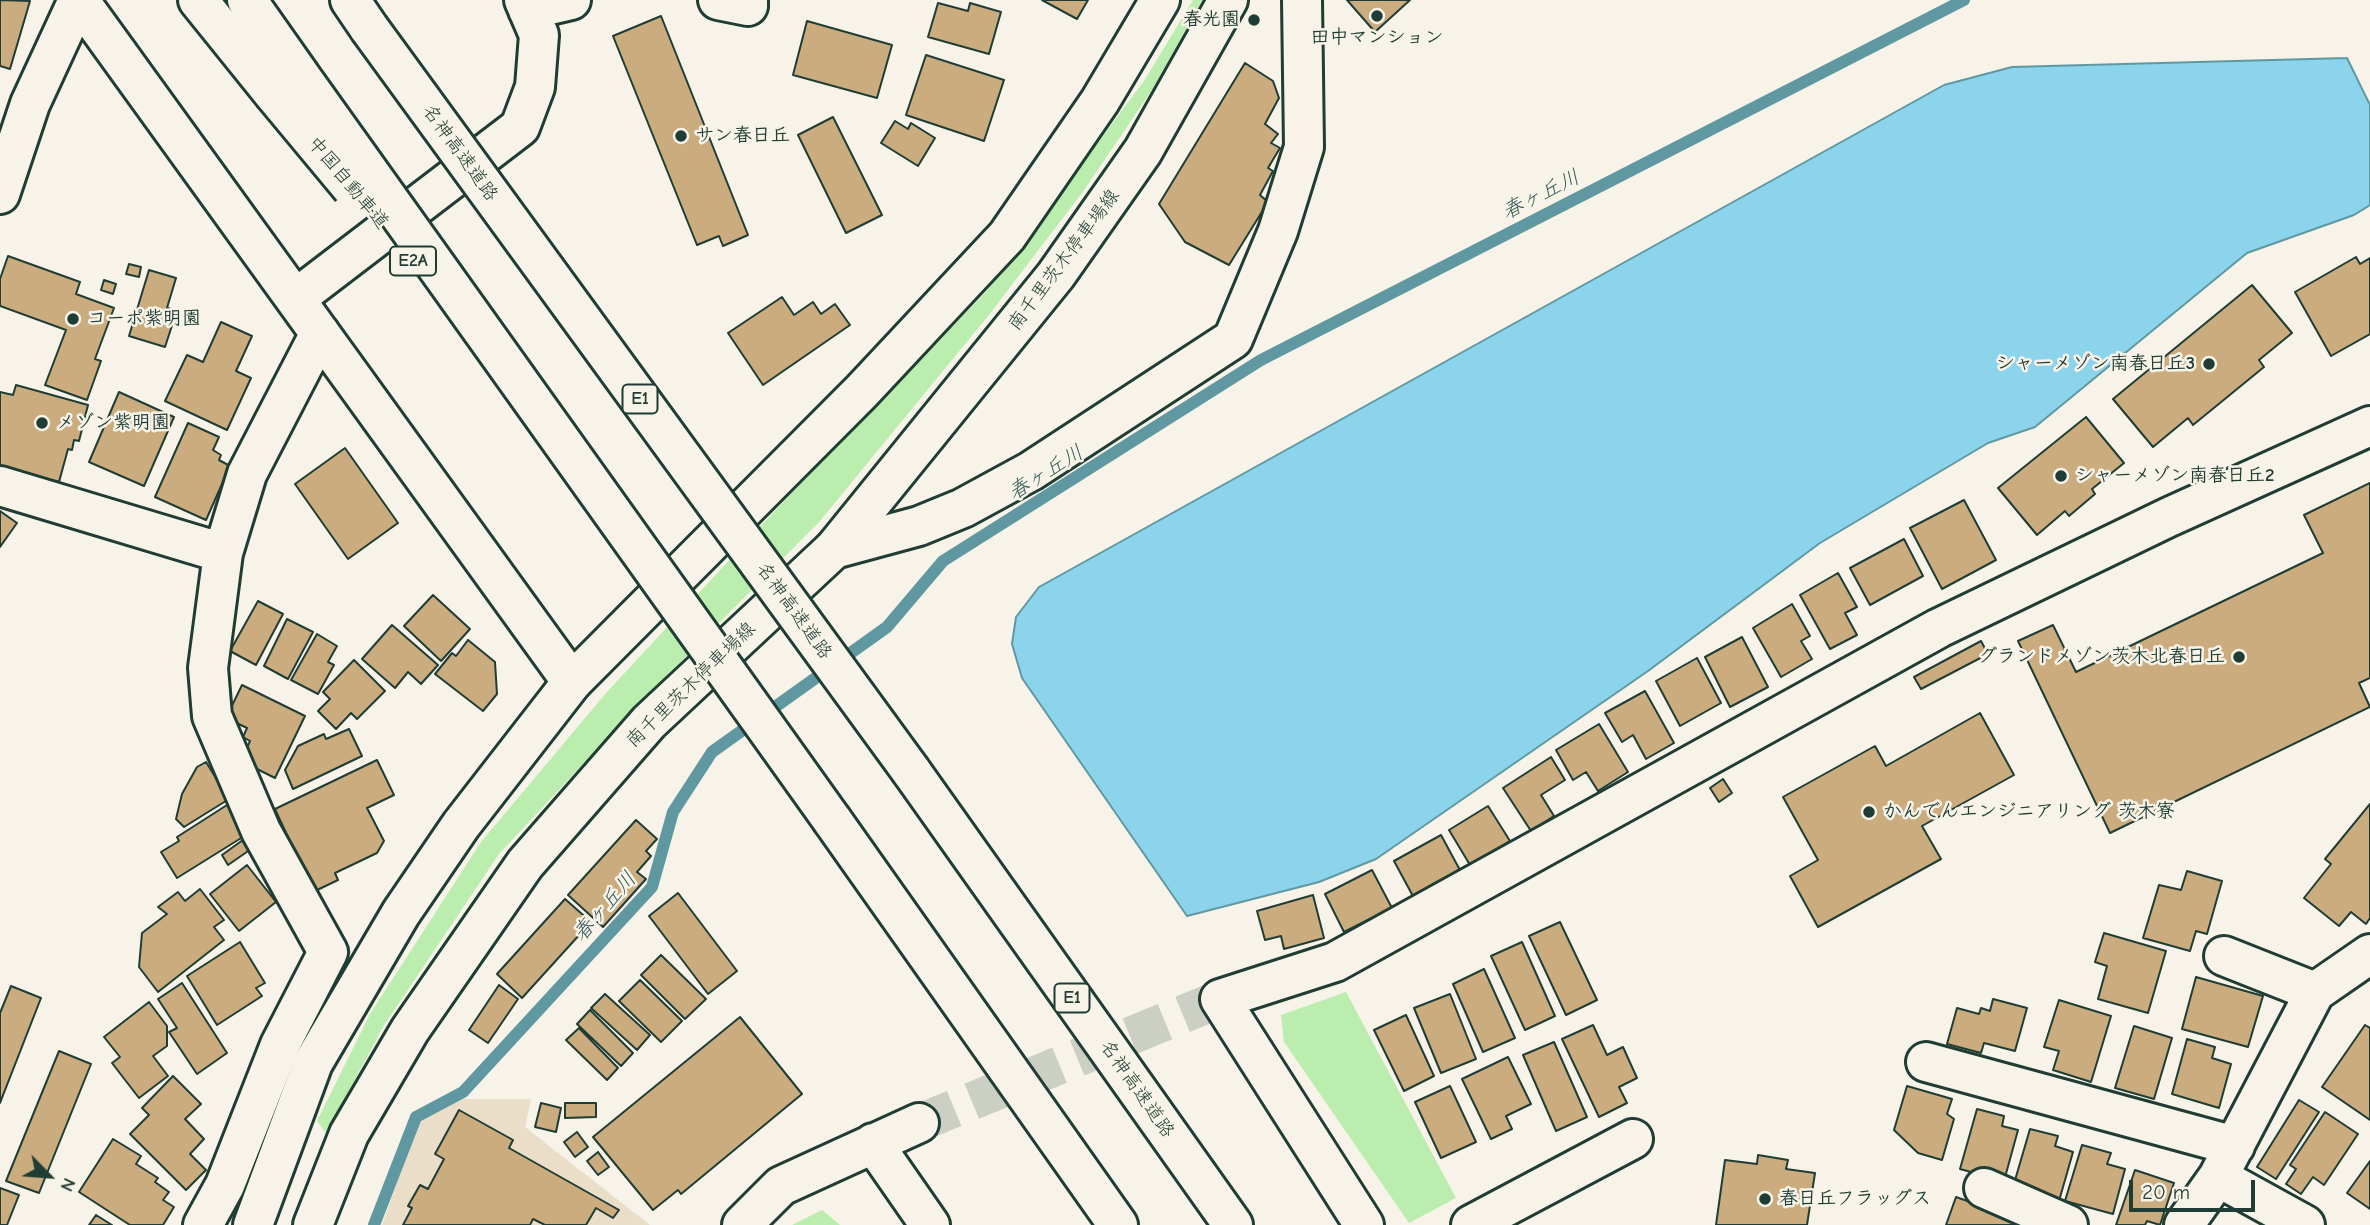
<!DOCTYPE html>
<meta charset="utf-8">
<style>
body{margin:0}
#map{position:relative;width:2370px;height:1225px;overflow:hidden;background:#f7f3e8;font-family:"Comic Neue",sans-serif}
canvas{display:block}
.north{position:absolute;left:14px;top:1141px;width:70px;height:70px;-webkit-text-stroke:5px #f7f3e8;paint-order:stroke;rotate:115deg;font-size:19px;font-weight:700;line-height:28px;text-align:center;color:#1f3d34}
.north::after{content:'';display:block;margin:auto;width:24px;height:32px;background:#1f3d34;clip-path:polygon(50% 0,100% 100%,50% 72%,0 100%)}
.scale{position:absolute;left:2129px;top:1180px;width:126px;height:32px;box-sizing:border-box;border:4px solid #1f3d34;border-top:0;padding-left:9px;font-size:21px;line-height:24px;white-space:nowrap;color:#1f3d34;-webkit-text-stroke:5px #f7f3e8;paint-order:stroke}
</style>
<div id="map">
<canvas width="2370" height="1225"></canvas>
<div class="north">N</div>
<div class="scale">20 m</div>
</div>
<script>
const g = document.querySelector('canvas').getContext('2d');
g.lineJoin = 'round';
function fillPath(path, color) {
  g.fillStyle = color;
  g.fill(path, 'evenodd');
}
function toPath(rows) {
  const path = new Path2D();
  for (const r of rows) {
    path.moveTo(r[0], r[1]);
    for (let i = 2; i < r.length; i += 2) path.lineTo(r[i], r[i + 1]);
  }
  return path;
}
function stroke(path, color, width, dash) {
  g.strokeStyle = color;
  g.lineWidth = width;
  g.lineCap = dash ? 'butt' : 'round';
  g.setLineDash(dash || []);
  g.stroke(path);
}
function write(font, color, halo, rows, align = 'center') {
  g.font = font + ' "Comic Neue","Klee One",sans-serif';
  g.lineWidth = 5;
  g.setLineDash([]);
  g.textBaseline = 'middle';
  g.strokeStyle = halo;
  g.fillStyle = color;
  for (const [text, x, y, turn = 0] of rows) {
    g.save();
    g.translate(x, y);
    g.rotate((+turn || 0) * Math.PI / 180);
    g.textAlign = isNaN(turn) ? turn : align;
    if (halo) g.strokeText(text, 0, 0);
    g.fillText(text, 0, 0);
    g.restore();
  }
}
fillPath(toPath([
 [462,1099,531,1099,525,1127,650,1225,382,1225,418,1123]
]), '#eadec8');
fillPath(toPath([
 [1193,0,1202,0,1154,87,1082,193,988,316,820,521,638,705,499,854,383,1027,326,1133,317,1121,370,1014,481,842,606,693,799,485,986,292,1144,81],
 [1346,992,1456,1198,1409,1223,1284,1042,1281,1015],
 [822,1210,840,1225,792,1225]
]), '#bbeeae');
const water = toPath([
 [2347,58,2370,105,2370,205,2354,215,2247,253,2035,427,1988,443,1820,543,1648,671,1376,859,1319,882,1187,916,1022,678,1012,644,1016,617,1039,587,1944,85,2012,67,2347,58]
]);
fillPath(water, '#8bd4ec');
stroke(water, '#6098a2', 2);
stroke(toPath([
 [374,1225,416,1117,463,1092,652,887,673,812,712,752,887,627,943,561,1261,360,1964,0]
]), '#6098a2', 12);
const building = toPath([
 [0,0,30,1,10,69,0,66,0,0],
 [1042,0,1088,0,1077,19,1042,0],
 [1347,0,1410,0,1375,32,1347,0],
 [938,3,968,11,970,3,1001,12,989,54,928,37,938,3],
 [661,16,748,235,723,246,719,236,697,245,613,36,661,16],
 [807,21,892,45,877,98,793,75,807,21],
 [926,55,1004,80,984,141,906,115,926,55],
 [1245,63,1273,81,1279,98,1265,124,1278,134,1271,143,1280,148,1268,168,1273,171,1260,195,1268,202,1229,265,1185,242,1159,204,1245,63],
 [833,117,882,215,846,233,798,135,833,117],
 [895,121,908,129,911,123,935,138,918,166,881,143,895,121],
 [8,256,80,282,76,294,114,308,95,359,101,361,87,400,45,385,66,330,0,306,0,279,8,256],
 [2356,257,2360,264,2370,258,2370,334,2331,356,2295,292,2356,257],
 [129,264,141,267,139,277,126,274,129,264],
 [149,270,176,278,167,308,177,310,165,347,129,336,149,270],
 [104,280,116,284,113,294,101,290,104,280],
 [2252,285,2292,333,2259,360,2264,367,2193,425,2188,418,2153,447,2113,399,2252,285],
 [782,297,794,315,813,302,821,314,835,304,850,325,763,385,728,333,782,297],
 [221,322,252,336,236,371,251,378,227,430,165,401,187,355,203,362,221,322],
 [16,385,88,405,79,441,74,440,72,450,68,449,59,482,0,466,0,392,13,395,16,385],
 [119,392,174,417,144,486,89,462,119,392],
 [2086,417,2124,463,2092,489,2095,494,2069,516,2065,511,2037,535,1998,488,2086,417],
 [188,423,219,437,213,450,221,455,219,460,230,466,206,520,155,497,188,423],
 [345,448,398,523,348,559,295,484,345,448],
 [2370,483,2370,678,2359,683,2370,707,2110,833,2018,641,2053,625,2076,672,2323,553,2304,515,2370,483],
 [1964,500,1996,560,1942,589,1910,528,1964,500],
 [0,511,17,523,0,547,0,511],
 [1904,539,1923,576,1870,605,1850,568,1904,539],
 [1838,573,1857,607,1845,613,1857,635,1830,649,1800,595,1838,573],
 [433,595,470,629,441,661,404,626,433,595],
 [258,601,283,614,256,665,230,651,258,601],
 [1792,604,1810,636,1801,641,1812,659,1781,677,1753,628,1792,604],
 [287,619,313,632,288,679,264,666,287,619],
 [392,625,438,665,421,684,408,672,395,688,362,659,392,625],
 [317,634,337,646,328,662,334,665,318,694,291,680,317,634],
 [1742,637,1768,687,1730,707,1705,657,1742,637],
 [468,640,495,662,497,694,483,711,435,674,452,653,456,656,468,640],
 [1981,641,1988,654,1921,689,1914,677,1981,641],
 [1697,658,1721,703,1680,726,1656,681,1697,658],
 [354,660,385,691,357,719,351,713,336,729,318,711,330,699,323,692,354,660],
 [242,685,305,716,275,778,241,761,250,741,243,737,247,728,226,718,242,685],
 [1645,691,1674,743,1646,759,1633,735,1622,742,1605,713,1645,691],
 [1980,713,2014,775,1922,826,1941,859,1818,927,1790,876,1818,860,1783,797,1875,746,1886,766,1980,713],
 [1599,724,1628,772,1598,791,1586,772,1573,780,1556,750,1599,724],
 [349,729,362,756,293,789,285,770,298,746,324,734,326,739,349,729],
 [1551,757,1565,780,1541,795,1554,816,1531,831,1503,788,1551,757],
 [377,760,394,795,367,808,384,841,377,853,335,873,338,880,313,892,275,809,377,760],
 [206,762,229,799,184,827,176,819,182,794,197,767,206,762],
 [1723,779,1732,793,1719,802,1710,788,1723,779],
 [2370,804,2370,918,2366,924,2351,912,2339,926,2304,898,2331,864,2325,859,2370,804],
 [227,805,246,835,177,878,161,852,179,841,177,837,227,805],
 [1488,806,1510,841,1470,865,1449,830,1488,806],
 [636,820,657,839,646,851,651,856,637,872,646,879,603,927,568,895,636,820],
 [1441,835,1461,872,1414,898,1394,861,1441,835],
 [247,837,254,847,228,865,222,855,247,837],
 [247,865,276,902,239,931,210,894,247,865],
 [1372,870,1392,908,1344,932,1325,894,1372,870],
 [2187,871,2222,881,2207,934,2196,931,2190,951,2143,938,2159,885,2181,890,2187,871],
 [200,889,224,920,214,927,224,940,158,992,139,967,142,933,167,914,158,907,178,892,185,901,200,889],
 [678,893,737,971,708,994,649,916,678,893],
 [1313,895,1324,938,1284,949,1281,936,1265,940,1257,911,1313,895],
 [565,899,591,922,522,998,497,974,565,899],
 [1560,922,1597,1000,1566,1015,1529,936,1560,922],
 [2104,933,2166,951,2148,1013,2098,999,2107,966,2095,962,2104,933],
 [240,942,265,983,256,988,262,996,217,1025,187,976,240,942],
 [1522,942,1555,1016,1525,1030,1491,956,1522,942],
 [661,955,706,999,685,1019,641,975,661,955],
 [1484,969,1515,1038,1483,1052,1453,984,1484,969],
 [2196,977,2263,996,2248,1047,2182,1029,2196,977],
 [640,980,682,1021,661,1042,619,1001,640,980],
 [182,983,227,1053,197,1074,169,1032,177,1028,158,999,182,983],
 [499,985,518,999,488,1043,469,1030,499,985],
 [11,986,41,998,0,1103,0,1013,11,986],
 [605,994,650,1035,637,1050,591,1008,605,994],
 [1450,994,1476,1059,1441,1073,1414,1008,1450,994],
 [1993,999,2027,1008,2015,1051,1984,1043,1981,1053,1947,1044,1957,1008,1979,1014,1981,1008,1990,1011,1993,999],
 [2059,1000,2111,1016,2091,1082,2053,1070,2059,1051,2044,1047,2059,1000],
 [149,1002,167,1026,167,1046,153,1056,168,1076,139,1098,112,1063,120,1057,104,1037,149,1002],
 [590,1010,633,1053,621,1066,577,1024,590,1010],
 [1406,1015,1434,1076,1404,1091,1374,1030,1406,1015],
 [740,1017,802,1094,681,1194,678,1190,653,1210,593,1137,740,1017],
 [1593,1025,1607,1055,1623,1047,1637,1078,1619,1087,1627,1103,1599,1117,1562,1039,1593,1025],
 [2365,1025,2370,1028,2370,1120,2322,1087,2365,1025],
 [2134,1026,2172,1038,2154,1099,2115,1088,2134,1026],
 [579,1028,618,1068,607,1080,566,1040,579,1028],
 [2187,1039,2215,1047,2212,1058,2231,1064,2219,1108,2172,1094,2187,1039],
 [1554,1042,1587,1117,1556,1131,1523,1055,1554,1042],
 [59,1051,91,1064,39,1193,6,1181,59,1051],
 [1508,1057,1531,1104,1506,1116,1512,1129,1491,1139,1462,1079,1508,1057],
 [173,1076,201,1104,185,1119,204,1139,190,1154,206,1170,186,1190,130,1134,149,1115,142,1108,173,1076],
 [1450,1086,1476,1142,1441,1158,1415,1102,1450,1086],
 [1907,1086,1952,1099,1947,1114,1954,1119,1942,1160,1918,1153,1894,1130,1907,1086],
 [2299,1100,2319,1112,2276,1179,2257,1167,2299,1100],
 [541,1103,561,1108,556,1132,535,1127,541,1103],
 [565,1103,596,1103,596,1117,565,1118,565,1103],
 [1977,1109,2004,1116,2002,1126,2018,1130,2004,1181,1960,1169,1977,1109],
 [459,1110,513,1140,509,1148,619,1210,613,1218,596,1208,586,1225,545,1225,533,1219,530,1225,403,1225,412,1208,408,1206,420,1185,428,1189,444,1159,435,1154,459,1110],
 [2325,1112,2358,1134,2324,1185,2313,1177,2301,1194,2286,1184,2296,1169,2290,1165,2325,1112],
 [2030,1129,2058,1136,2055,1146,2073,1152,2059,1201,2013,1187,2030,1129],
 [577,1132,588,1147,575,1157,564,1142,577,1132],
 [113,1139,141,1156,136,1164,158,1178,155,1182,169,1192,163,1200,174,1207,163,1225,130,1225,79,1192,113,1139],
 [2082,1145,2111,1153,2107,1164,2125,1169,2113,1214,2065,1201,2082,1145],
 [598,1152,609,1167,598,1175,587,1161,598,1152],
 [1758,1155,1788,1160,1786,1169,1815,1173,1807,1225,1716,1225,1725,1160,1757,1164,1758,1155],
 [2370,1161,2370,1209,2347,1193,2370,1161],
 [2135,1170,2174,1183,2160,1225,2147,1221,2145,1225,2116,1225,2135,1170],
 [0,1188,19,1195,7,1225,0,1225,0,1188],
 [1956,1197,2027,1222,2026,1225,1946,1225,1956,1197],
 [96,1215,112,1225,89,1225,96,1215]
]);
fillPath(building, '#cbac7f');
stroke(building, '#1f3d34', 2);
stroke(toPath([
 [919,1123,1220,999]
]), '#cccfc4', 38, [38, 19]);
const minor = toPath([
 [79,0,572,682],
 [718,0,748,6,748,0],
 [528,10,571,0],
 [0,194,30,104,78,0],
 [295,299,520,127,535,87,539,35,524,0],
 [0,486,223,553],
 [834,549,919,526,963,508,1031,471,1233,339,1278,231,1304,147,1302,0],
 [2224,956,2315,992,2370,954],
 [1926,1062,2235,1146],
 [873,1143,930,1225],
 [2218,1177,2305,1225],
 [1984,1188,2068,1225],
 [203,1225,225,1185,280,1045,328,952,261,831,212,716,208,668,223,553,247,474,320,333],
 [742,1225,781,1186,919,1123],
 [1364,1225,1220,999,1335,962,1939,628,2169,517,2370,426],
 [1471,1225,1633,1139],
 [2184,1225,2218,1177,2315,992]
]);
const major = toPath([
 [253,1225,313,1063,401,913,461,825,572,682,862,391,1007,236,1100,101,1160,0],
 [313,1225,349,1134,410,1030,525,864,649,722,834,549,928,433,1056,275,1143,151,1228,0]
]);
const highway = toPath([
 [198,0,273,93],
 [247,0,299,74],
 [350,0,369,28],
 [911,771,1233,1225],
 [832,820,1118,1225]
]);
stroke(minor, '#1f3d34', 44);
stroke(major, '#1f3d34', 44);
stroke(highway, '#1f3d34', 44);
stroke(minor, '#f7f3e8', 38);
stroke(major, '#f7f3e8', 38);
stroke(highway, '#f7f3e8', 38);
const highwayBridge = toPath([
 [369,28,911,771],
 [299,74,832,820],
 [273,93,352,188]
]);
stroke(highwayBridge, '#1f3d34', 44, []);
stroke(highwayBridge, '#f7f3e8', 38);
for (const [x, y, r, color] of [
 [1377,16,7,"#1f3d34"],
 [1254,20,7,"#1f3d34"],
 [681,136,7,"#1f3d34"],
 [73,319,7,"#1f3d34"],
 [2209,364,7,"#1f3d34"],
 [42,423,7,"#1f3d34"],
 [2061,476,7,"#1f3d34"],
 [2239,657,7,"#1f3d34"],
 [1869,812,7,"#1f3d34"],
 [1765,1199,7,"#1f3d34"]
]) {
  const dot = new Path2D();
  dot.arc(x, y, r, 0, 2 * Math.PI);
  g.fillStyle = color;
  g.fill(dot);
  stroke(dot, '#f7f3e8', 2.5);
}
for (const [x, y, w] of [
 [413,261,46],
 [640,399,35],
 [1072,998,35]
]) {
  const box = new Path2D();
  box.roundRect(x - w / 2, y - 14.5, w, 29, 5);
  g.fillStyle = '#f7f3e8';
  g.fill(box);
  stroke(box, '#1f3d34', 2);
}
write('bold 18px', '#1f3d34', null, [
 ["E2A",413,261],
 ["E1",640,399],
 ["E1",1072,998]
]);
write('bold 19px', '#1f3d34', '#f7f3e8', [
 ["春光園",1240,20,"right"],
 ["田中マンション",1377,38,"center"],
 ["サン春日丘",695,136],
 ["コーポ紫明園",87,319],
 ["シャーメゾン南春日丘3",2195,364,"right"],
 ["メゾン紫明園",56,423],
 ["シャーメゾン南春日丘2",2075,476],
 ["グランドメゾン茨木北春日丘",2225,657,"right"],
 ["かんでんエンジニアリング 茨木寮",1883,812],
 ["春日丘フラッグス",1779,1199]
], 'left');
write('19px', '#1f3d34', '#f7f3e8', [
 ["名神高速道路",460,153,54],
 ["中国自動車道",348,183,50],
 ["南千里茨木停車場線",1064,260,-53],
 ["名神高速道路",794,611,54],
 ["南千里茨木停車場線",691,685,-44],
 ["名神高速道路",1137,1089,55]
]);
write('italic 21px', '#355b59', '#f7f3e8', [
 ["春ヶ丘川",1541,195,-27],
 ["春ヶ丘川",1046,473,-32],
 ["春ヶ丘川",605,907,-49]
]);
</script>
